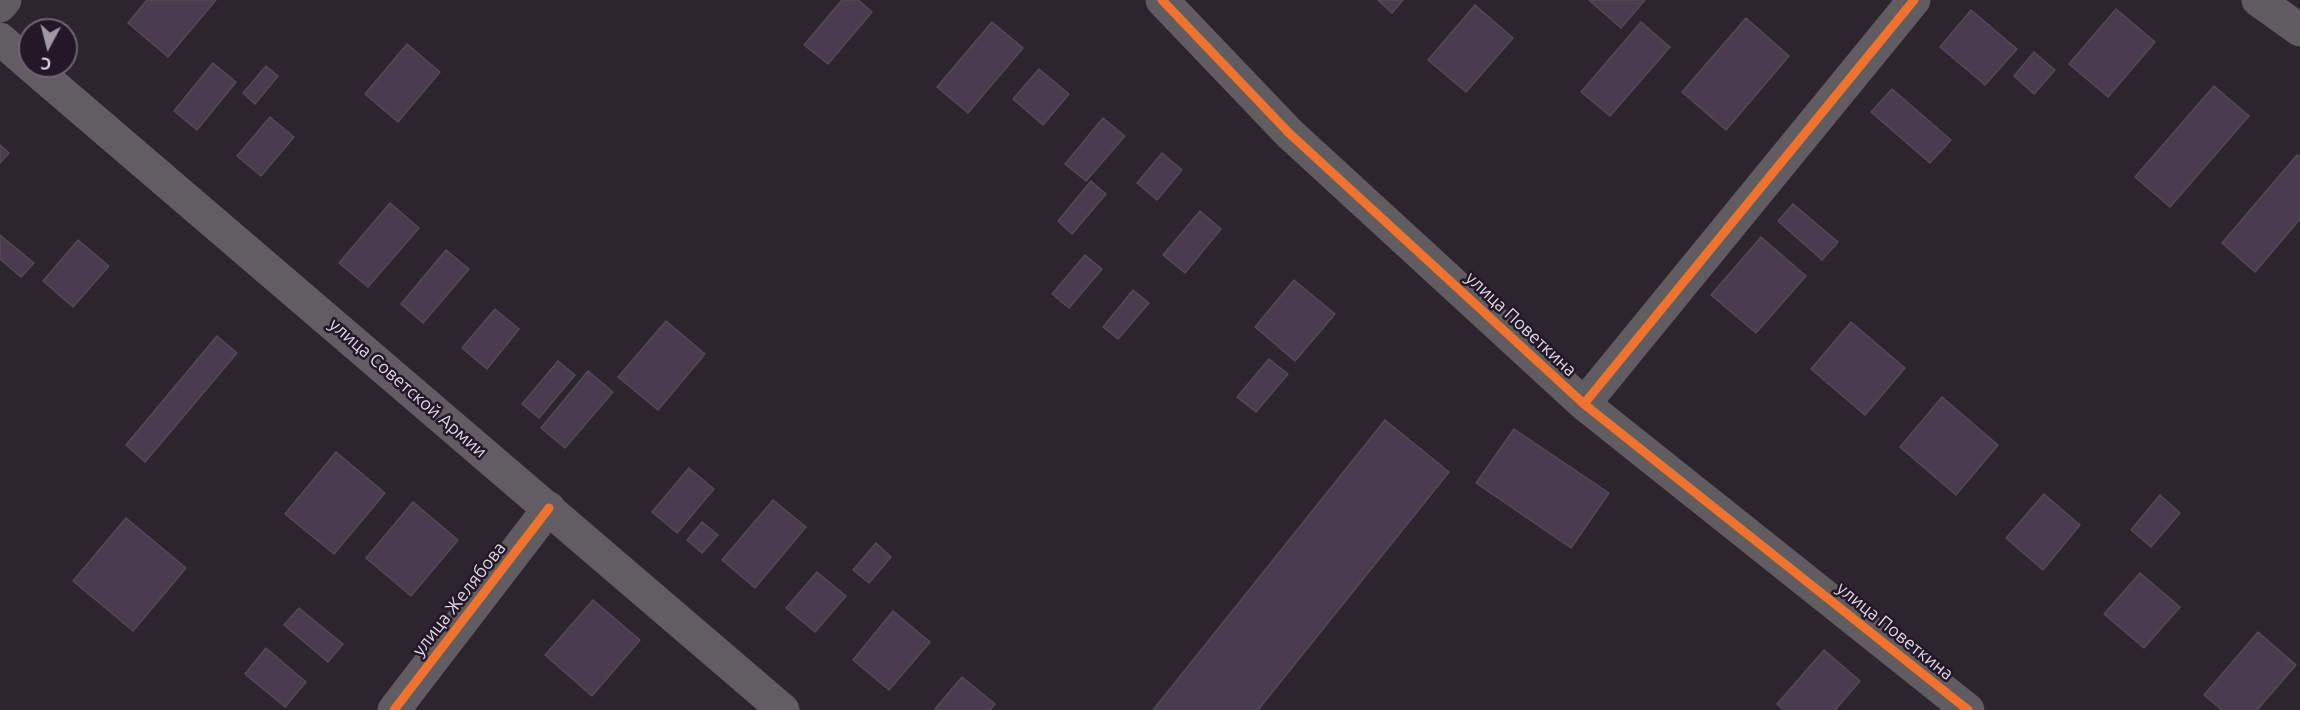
<!DOCTYPE html>
<meta charset="utf-8">
<style>
body{margin:0}
#map{position:relative;width:2300px;height:710px;overflow:hidden;background:#2c252e;font-family:Ubuntu,sans-serif}
canvas{display:block}
.north{position:absolute;left:18px;top:18px;width:60px;height:60px;box-sizing:border-box;background:#231828;border:2px solid #6e6472;border-radius:50%;rotate:187deg;font-size:16px;font-weight:700;line-height:24px;text-align:center;color:#dfd7e2}
.north::after{content:'';display:block;margin:auto;width:21px;height:27px;background:#a099a3;clip-path:polygon(50% 0,100% 100%,50% 72%,0 100%)}
</style>
<div id="map">
<canvas width="2300" height="710"></canvas>
<div class="north">С</div>
</div>
<script>
const g = document.querySelector('canvas').getContext('2d');
g.lineJoin = 'round';
function fillPath(path, color) {
  g.fillStyle = color;
  g.fill(path, 'evenodd');
}
function toPath(rows) {
  const path = new Path2D();
  for (const r of rows) {
    path.moveTo(r[0], r[1]);
    for (let i = 2; i < r.length; i += 2) path.lineTo(r[i], r[i + 1]);
  }
  return path;
}
function stroke(path, color, width, dash) {
  g.strokeStyle = color;
  g.lineWidth = width;
  g.lineCap = dash ? 'butt' : 'round';
  g.setLineDash(dash || []);
  g.stroke(path);
}
function write(font, color, halo, rows, align = 'center') {
  g.font = font + ' Ubuntu,sans-serif';
  g.lineWidth = 5;
  g.setLineDash([]);
  g.textBaseline = 'middle';
  g.strokeStyle = halo;
  g.fillStyle = color;
  for (const [text, x, y, turn = 0] of rows) {
    g.save();
    g.translate(x, y);
    g.rotate((+turn || 0) * Math.PI / 180);
    g.textAlign = isNaN(turn) ? turn : align;
    if (halo) g.strokeText(text, 0, 0);
    g.fillText(text, 0, 0);
    g.restore();
  }
}
const building = toPath([
 [147,0,216,0,168,57,128,23,147,0],
 [842,0,858,0,872,12,828,64,804,45,842,0],
 [1378,0,1403,0,1392,13,1378,0],
 [1589,0,1645,0,1621,28,1589,0],
 [1475,5,1513,38,1466,92,1428,60,1475,5],
 [2116,9,2155,42,2108,97,2069,64,2116,9],
 [1971,10,2017,49,1985,85,1940,47,1971,10],
 [1746,18,1789,56,1726,130,1682,92,1746,18],
 [992,22,1023,48,968,113,937,87,992,22],
 [1641,22,1670,47,1610,116,1581,92,1641,22],
 [407,44,440,72,398,122,365,94,407,44],
 [2034,52,2055,70,2034,94,2014,76,2034,52],
 [213,63,236,82,197,130,174,111,213,63],
 [266,66,278,76,255,104,243,93,266,66],
 [1039,69,1069,94,1043,125,1013,99,1039,69],
 [2214,86,2249,116,2170,207,2135,177,2214,86],
 [1892,89,1951,140,1930,163,1871,112,1892,89],
 [270,117,294,137,261,176,237,156,270,117],
 [1103,118,1125,136,1086,181,1065,164,1103,118],
 [0,145,9,153,0,163,0,145],
 [1162,153,1182,170,1157,200,1137,183,1162,153],
 [2297,155,2300,157,2300,219,2255,272,2222,243,2297,155],
 [1091,181,1106,194,1072,234,1058,221,1091,181],
 [390,203,419,228,368,287,339,263,390,203],
 [1793,204,1838,242,1822,260,1778,221,1793,204],
 [1200,211,1221,229,1185,273,1163,255,1200,211],
 [0,235,34,263,21,277,0,259,0,235],
 [1761,237,1806,276,1756,333,1711,295,1761,237],
 [78,240,109,266,73,307,43,281,78,240],
 [446,250,469,269,423,323,401,304,446,250],
 [1085,255,1102,269,1069,308,1052,294,1085,255],
 [1294,280,1335,314,1295,361,1255,327,1294,280],
 [1133,290,1149,303,1118,339,1103,327,1133,290],
 [495,309,519,329,487,369,462,348,495,309],
 [666,321,705,354,658,410,618,377,666,321],
 [1851,322,1905,368,1865,415,1811,369,1851,322],
 [217,336,237,353,145,462,126,445,217,336],
 [1269,359,1288,374,1256,412,1237,397,1269,359],
 [558,361,575,375,539,418,522,404,558,361],
 [588,371,613,392,565,448,541,428,588,371],
 [1942,397,1998,445,1956,495,1900,447,1942,397],
 [1385,420,1449,472,1258,710,1153,710,1385,420],
 [1514,429,1609,493,1571,548,1476,483,1514,429],
 [336,452,385,493,334,554,285,514,336,452],
 [689,468,714,489,677,533,652,512,689,468],
 [2044,494,2080,525,2043,570,2006,538,2044,494],
 [2160,495,2180,513,2151,547,2131,530,2160,495],
 [773,500,806,527,755,588,722,560,773,500],
 [413,502,458,540,411,596,366,558,413,502],
 [126,518,186,568,133,631,73,581,126,518],
 [702,522,718,535,702,553,687,540,702,522],
 [876,543,891,557,869,583,853,570,876,543],
 [817,572,846,596,815,632,786,608,817,572],
 [2140,573,2180,607,2144,648,2104,614,2140,573],
 [593,600,640,640,592,696,545,655,593,600],
 [299,608,343,644,328,662,284,625,299,608],
 [893,611,930,642,889,690,853,660,893,611],
 [2258,632,2296,665,2257,710,2222,710,2204,695,2258,632],
 [266,648,306,682,285,707,245,674,266,648],
 [1824,650,1860,681,1835,710,1784,710,1777,704,1824,650],
 [962,677,995,704,990,710,934,710,962,677]
]);
fillPath(building, '#4a3c4e');
stroke(building, '#514c53', 1.5);
stroke(toPath([
 [1162,0,1289,133,1584,404,1968,710],
 [2258,0,2300,30],
 [0,6,5,0],
 [1584,404,1914,0],
 [394,710,549,508]
]), '#605d60', 33);
stroke(toPath([
 [0,39,30,65],
 [31,66,783,710]
]), '#625c63', 33);
stroke(toPath([
 [1162,0,1289,133,1584,404,1968,710],
 [1584,404,1914,0],
 [394,710,549,508]
]), '#ef722f', 9);
write('18px', '#dfd7e2', '#231828', [
 ["улица Поветкина",1521,324,43],
 ["улица Советской Армии",408,388,41],
 ["улица Желябова",459,599,-52],
 ["улица Поветкина",1895,631,39]
]);
</script>
